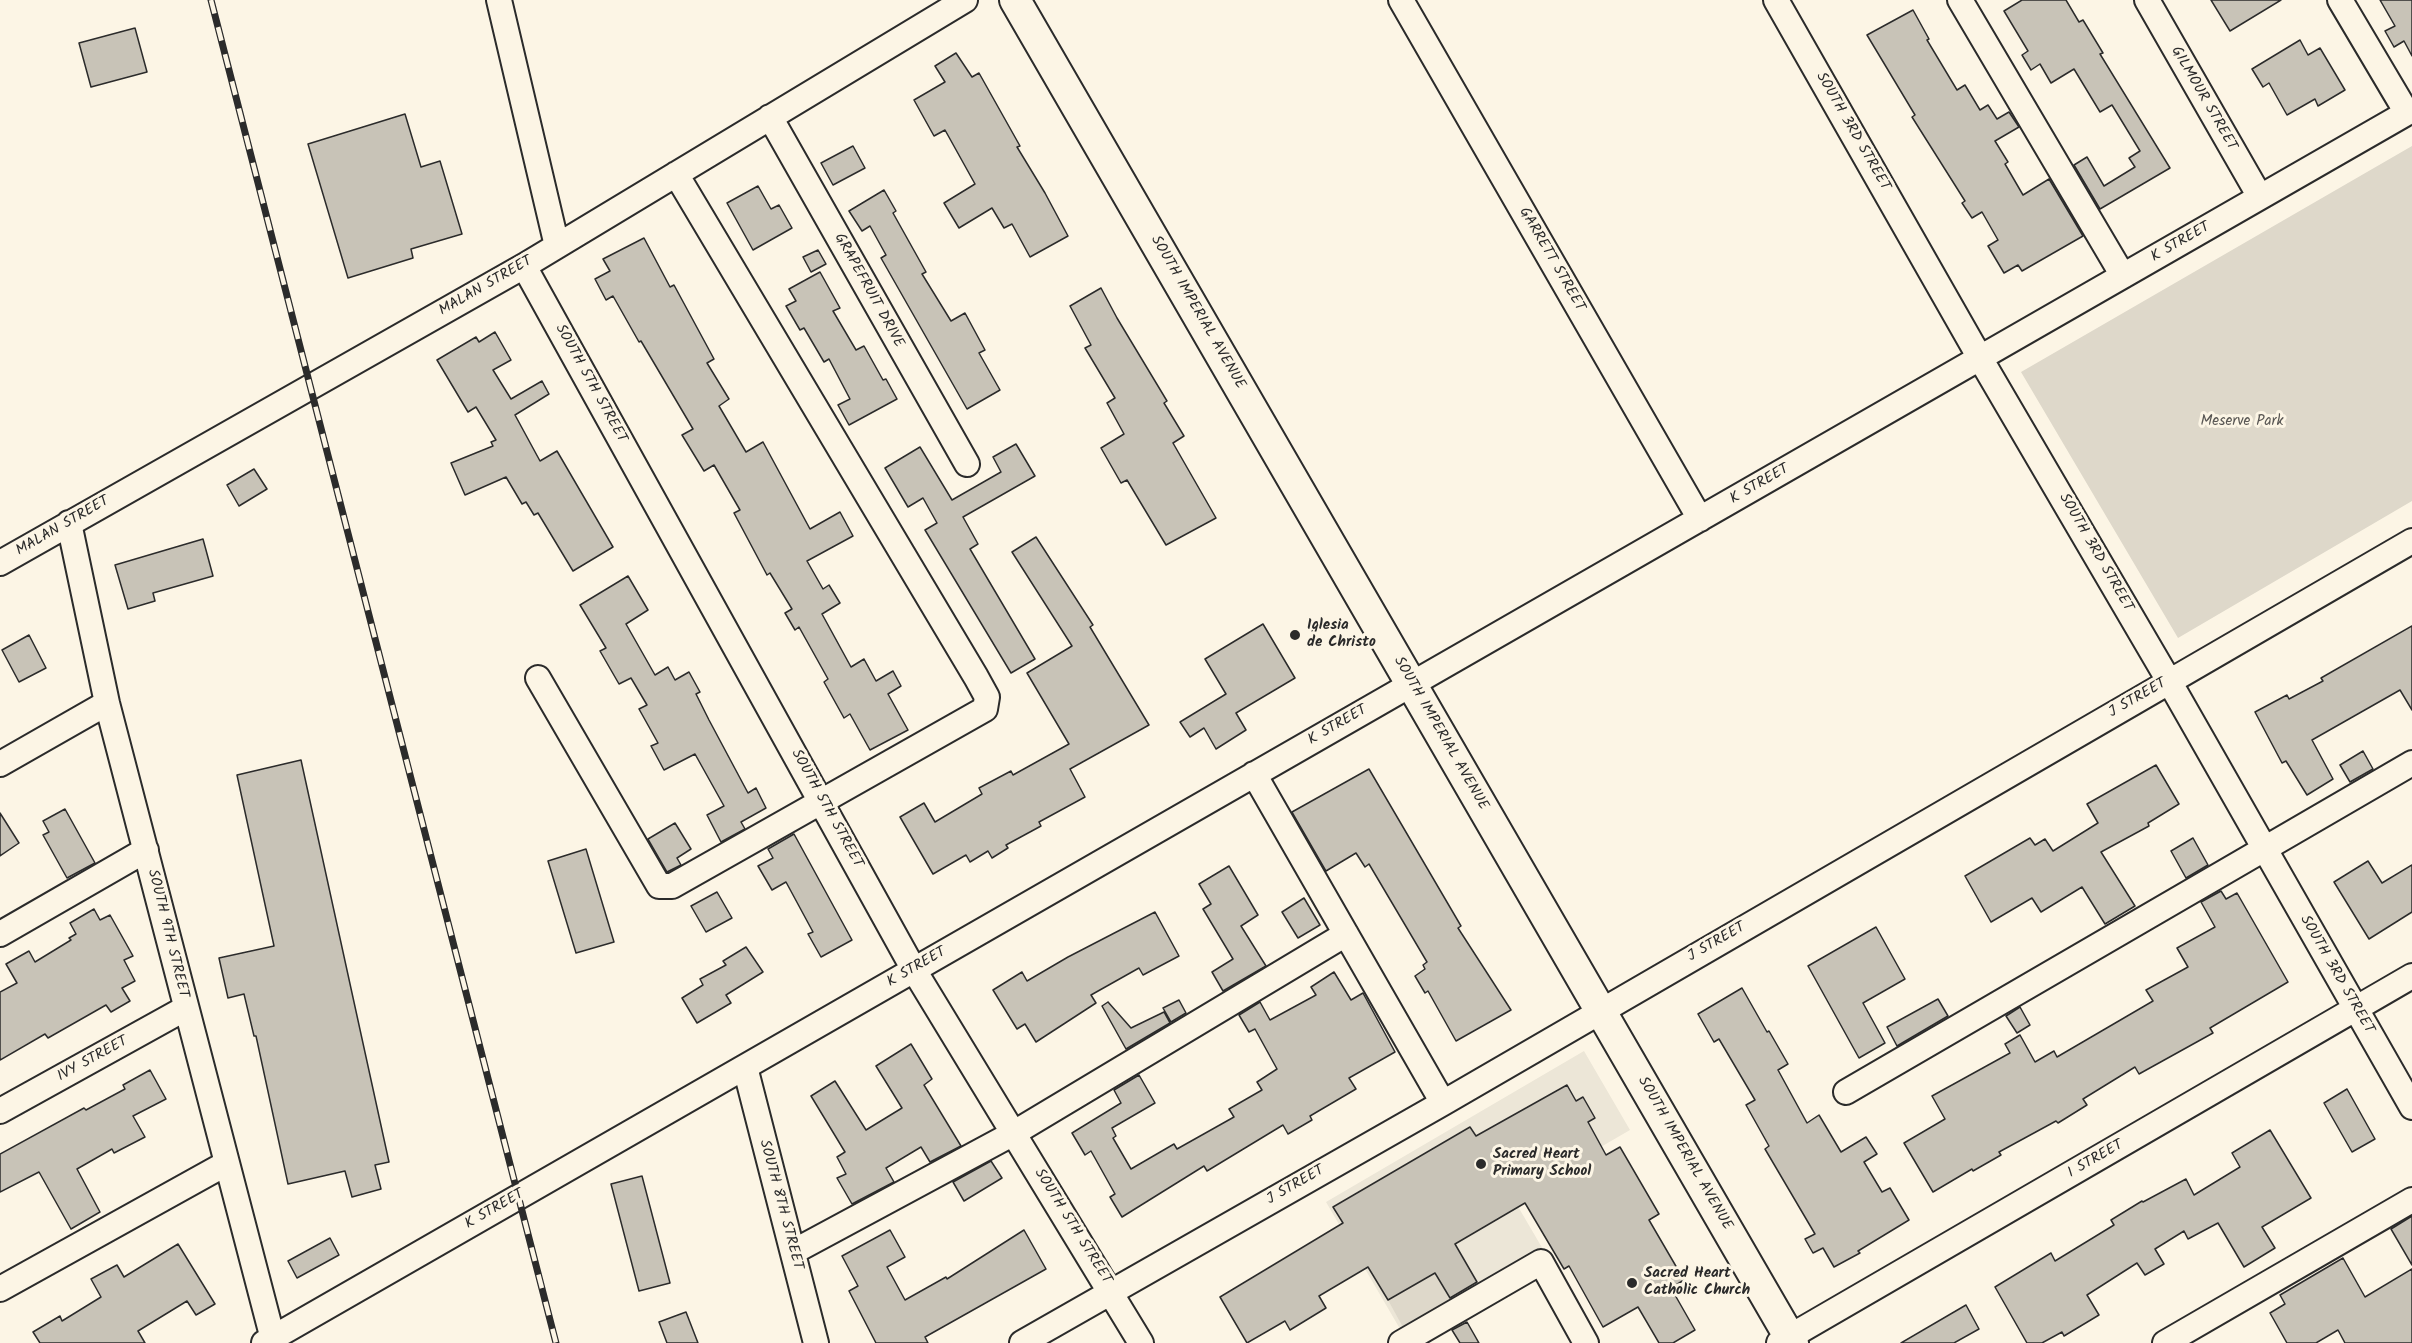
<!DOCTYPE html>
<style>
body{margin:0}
canvas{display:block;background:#fcf5e5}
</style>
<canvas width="2412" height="1343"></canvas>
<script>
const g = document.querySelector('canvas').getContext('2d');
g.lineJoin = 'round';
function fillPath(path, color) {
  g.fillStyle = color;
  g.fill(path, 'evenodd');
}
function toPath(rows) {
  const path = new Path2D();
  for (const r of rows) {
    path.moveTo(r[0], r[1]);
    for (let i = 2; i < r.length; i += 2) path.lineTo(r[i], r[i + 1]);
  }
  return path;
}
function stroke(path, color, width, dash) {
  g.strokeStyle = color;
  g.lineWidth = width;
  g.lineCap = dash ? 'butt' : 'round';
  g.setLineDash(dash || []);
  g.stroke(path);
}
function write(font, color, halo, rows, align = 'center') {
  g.font = font + ' Kalam,sans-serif';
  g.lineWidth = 6;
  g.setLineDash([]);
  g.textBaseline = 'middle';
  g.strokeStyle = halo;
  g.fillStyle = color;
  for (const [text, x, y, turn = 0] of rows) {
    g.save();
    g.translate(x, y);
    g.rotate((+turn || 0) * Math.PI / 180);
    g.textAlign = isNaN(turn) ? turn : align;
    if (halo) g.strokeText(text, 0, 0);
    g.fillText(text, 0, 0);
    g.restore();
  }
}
fillPath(toPath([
 [1584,1051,1630,1130,1513,1198,1544,1251,1403,1334,1326,1202]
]), '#ece6d7');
fillPath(toPath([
 [2412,146,2412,501,2178,638,2021,372],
 [1463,1256,1479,1285,1404,1329,1388,1300]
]), '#ded8ca');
const building = toPath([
 [2022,0,2066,0,2079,22,2083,20,2103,53,2100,54,2170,168,2100,209,2074,165,2087,157,2104,186,2135,167,2129,158,2140,151,2112,105,2100,112,2074,69,2051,83,2040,64,2031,70,2022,55,2028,51,2004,11,2022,0],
 [2211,0,2281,0,2230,31,2211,0],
 [2380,0,2412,0,2412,56,2404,41,2394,47,2385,31,2395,26,2380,0],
 [1913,10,1929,39,1927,40,1957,90,1965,85,1980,110,1988,105,1997,119,2009,112,2019,127,1995,141,2008,162,2005,164,2023,195,2049,179,2083,236,2022,271,2018,265,2004,273,1988,246,1998,240,1982,212,1972,218,1962,203,1965,201,1912,117,1915,115,1867,35,1913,10],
 [135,28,147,72,91,87,79,43,135,28],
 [2300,40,2308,55,2320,48,2345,90,2318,106,2315,99,2287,115,2269,83,2263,87,2252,69,2300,40],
 [956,53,972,77,979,73,1020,146,1017,147,1045,193,1068,236,1030,257,1012,224,1004,228,992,208,959,228,944,203,975,184,945,130,934,136,914,100,945,82,935,66,956,53],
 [405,114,421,167,440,161,462,234,411,249,413,258,348,278,308,144,405,114],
 [853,146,865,168,833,185,821,163,853,146],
 [758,186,771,209,779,205,792,228,753,250,727,203,758,186],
 [884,190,896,211,893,213,926,272,922,274,951,321,965,313,985,350,979,353,1000,390,967,409,881,258,886,255,870,226,862,231,849,211,884,190],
 [644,238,670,287,674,285,714,359,707,363,729,399,719,406,746,452,763,442,810,529,840,512,853,536,807,561,823,589,829,585,840,603,822,614,851,667,864,659,876,681,893,671,901,686,888,694,908,730,870,750,850,714,844,718,824,682,828,679,799,627,795,630,785,613,792,609,770,573,767,575,734,513,740,510,714,465,704,471,682,435,693,429,641,341,639,342,613,296,606,300,595,279,610,271,603,259,644,238],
 [818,250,826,264,811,272,803,257,818,250],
 [820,272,840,308,833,311,856,350,864,346,883,380,886,379,897,399,849,425,838,405,850,399,829,359,824,362,804,328,800,330,786,306,796,301,789,289,820,272],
 [1101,288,1117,318,1167,401,1164,403,1184,436,1173,443,1216,518,1166,545,1127,480,1121,483,1101,448,1124,434,1107,403,1115,398,1085,348,1091,345,1070,306,1101,288],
 [495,332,511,360,493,370,511,399,542,381,549,394,515,415,540,461,557,451,613,547,573,571,538,513,534,515,526,502,522,504,506,477,465,495,451,463,493,446,491,442,496,440,476,407,468,412,437,360,476,337,479,342,495,332],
 [1016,444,1035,476,963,517,978,544,970,549,1035,659,1011,673,925,530,937,523,923,498,908,507,885,468,920,447,952,500,1001,472,993,457,1016,444],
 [254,469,267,489,239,506,227,485,254,469],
 [1036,537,1093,625,1090,627,1149,725,1070,769,1085,797,1039,822,1041,826,1006,845,1008,848,992,858,988,851,970,862,966,855,933,874,900,817,924,803,935,822,982,794,979,788,1011,771,1013,775,1069,744,1027,673,1072,646,1012,552,1036,537],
 [203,539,213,576,153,593,155,601,128,609,115,565,203,539],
 [628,576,648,610,626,624,655,675,668,667,675,680,689,672,700,692,696,694,709,720,748,793,756,788,766,808,741,822,745,829,721,842,707,815,724,806,695,754,664,770,651,746,658,743,639,709,647,705,631,678,619,684,600,651,606,648,580,605,628,576],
 [1263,624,1295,678,1236,713,1246,730,1216,749,1204,728,1190,737,1180,722,1226,694,1205,659,1263,624],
 [2412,626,2412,710,2400,690,2312,740,2333,779,2307,795,2286,761,2282,763,2255,712,2287,695,2289,699,2323,681,2321,678,2412,626],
 [29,635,46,668,19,682,2,650,29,635],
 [2363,751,2373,769,2350,782,2340,765,2363,751],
 [301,760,389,1162,375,1165,381,1189,352,1197,345,1171,288,1184,256,1036,254,1036,244,994,228,998,219,958,274,946,237,775,301,760],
 [2156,765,2179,804,2148,823,2149,826,2101,852,2135,906,2105,924,2082,887,2041,912,2032,898,1991,922,1965,876,2030,838,2035,845,2045,839,2053,851,2098,823,2087,804,2156,765],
 [1369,769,1461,926,1458,928,1511,1010,1456,1041,1428,991,1425,993,1415,976,1425,969,1423,965,1427,962,1369,864,1365,867,1356,853,1326,871,1292,812,1369,769],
 [65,809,95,863,67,878,43,835,49,832,43,821,65,809],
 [0,813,19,843,0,856,0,813],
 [675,823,691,849,677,858,681,865,667,872,648,839,675,823],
 [794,834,852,940,821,957,808,934,813,932,786,882,772,890,758,866,773,858,768,849,794,834],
 [2193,838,2208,865,2186,878,2171,851,2193,838],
 [586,849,614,942,576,953,548,861,586,849],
 [2368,861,2382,883,2412,865,2412,912,2369,939,2334,882,2368,861],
 [1229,866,1258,915,1241,926,1266,966,1223,991,1212,972,1233,959,1203,909,1211,904,1199,884,1229,866],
 [2221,891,2226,899,2237,893,2288,982,2210,1028,2213,1033,2139,1074,2135,1067,2083,1099,2087,1105,2058,1123,2056,1121,1999,1152,2001,1155,1973,1171,1972,1169,1933,1192,1904,1143,1945,1119,1932,1096,2010,1053,2005,1044,2020,1035,2035,1062,2054,1051,2057,1057,2153,1001,2146,990,2188,967,2177,948,2215,927,2201,902,2221,891],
 [717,892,732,918,706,932,691,906,717,892],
 [1304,898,1320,925,1298,938,1282,912,1304,898],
 [94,909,100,920,110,915,133,956,124,960,135,981,122,988,130,1001,111,1012,106,1005,48,1038,45,1034,0,1060,0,992,17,983,6,964,29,951,35,962,71,940,69,938,76,934,70,923,94,909],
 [1155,912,1179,956,1143,975,1139,968,1091,995,1096,1003,1036,1042,1025,1024,1017,1029,993,990,1022,972,1027,981,1068,957,1155,912],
 [1876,927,1905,979,1863,1003,1885,1043,1859,1058,1808,966,1876,927],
 [746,947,763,972,726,995,731,1003,697,1023,682,998,703,985,700,979,726,965,723,961,746,947],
 [1334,972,1351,1000,1363,993,1395,1052,1349,1078,1356,1089,1310,1116,1312,1120,1288,1134,1283,1125,1207,1171,1204,1166,1122,1217,1110,1197,1115,1194,1091,1151,1085,1155,1072,1133,1121,1103,1114,1090,1139,1075,1155,1103,1112,1128,1116,1136,1113,1138,1131,1169,1174,1144,1177,1149,1234,1117,1229,1109,1262,1090,1257,1082,1277,1069,1255,1029,1249,1032,1239,1015,1260,1002,1270,1020,1316,995,1311,987,1334,972],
 [1742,988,1767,1032,1769,1031,1788,1064,1778,1070,1807,1123,1819,1115,1841,1152,1866,1137,1877,1154,1864,1162,1882,1192,1890,1188,1909,1220,1858,1251,1860,1253,1834,1267,1823,1248,1813,1253,1805,1239,1815,1234,1765,1149,1769,1146,1746,1105,1755,1100,1719,1039,1714,1042,1698,1014,1742,988],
 [1938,999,1948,1016,1897,1046,1887,1027,1938,999],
 [1179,1000,1186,1013,1171,1022,1163,1008,1179,1000],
 [1108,1002,1131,1028,1164,1012,1170,1023,1126,1049,1102,1006,1108,1002],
 [2020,1007,2030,1025,2017,1033,2006,1016,2020,1007],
 [911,1044,932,1079,924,1085,961,1146,930,1162,921,1147,886,1168,894,1182,852,1204,837,1178,846,1174,837,1157,845,1152,811,1096,835,1081,866,1130,902,1108,876,1066,911,1044],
 [150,1070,166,1099,133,1116,145,1137,114,1153,112,1149,77,1169,100,1212,71,1229,39,1172,0,1192,0,1154,84,1108,86,1110,125,1089,123,1085,150,1070],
 [1567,1085,1576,1101,1583,1097,1595,1118,1588,1122,1606,1155,1620,1147,1659,1214,1649,1220,1684,1280,1671,1288,1695,1330,1673,1343,1659,1343,1638,1307,1603,1327,1569,1266,1564,1269,1525,1203,1455,1244,1477,1282,1450,1298,1435,1273,1388,1300,1368,1267,1319,1296,1326,1308,1290,1330,1285,1321,1247,1343,1220,1297,1343,1223,1333,1207,1470,1127,1476,1136,1567,1085],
 [2347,1089,2375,1139,2352,1152,2324,1103,2347,1089],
 [2270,1130,2311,1198,2262,1227,2275,1248,2244,1267,2218,1223,2188,1239,2184,1231,2155,1249,2164,1264,2145,1275,2137,1263,2087,1295,2099,1315,2064,1336,2062,1332,2042,1343,2027,1343,1995,1287,2051,1253,2055,1261,2114,1225,2111,1220,2142,1201,2143,1202,2186,1179,2194,1195,2240,1167,2232,1153,2270,1130],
 [991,1161,1002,1178,964,1201,953,1182,991,1161],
 [642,1176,670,1283,639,1291,611,1184,642,1176],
 [2412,1216,2412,1265,2391,1229,2412,1216],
 [890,1230,905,1257,887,1267,905,1300,946,1277,947,1279,1024,1230,1046,1269,925,1337,928,1343,876,1343,849,1291,858,1286,842,1256,890,1230],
 [330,1238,339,1255,297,1278,288,1261,330,1238],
 [178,1244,215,1304,196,1315,187,1301,138,1331,145,1343,40,1343,33,1332,60,1316,62,1321,101,1297,91,1279,117,1265,124,1277,178,1244],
 [2343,1258,2365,1297,2412,1269,2412,1343,2345,1343,2338,1330,2316,1343,2287,1343,2270,1313,2285,1304,2280,1295,2343,1258],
 [1966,1305,1979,1329,1954,1343,1901,1343,1966,1305],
 [686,1312,698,1343,667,1343,659,1322,686,1312],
 [1467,1322,1479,1343,1460,1343,1452,1330,1467,1322]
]);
fillPath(building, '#c8c3b7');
stroke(building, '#2b2b2b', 1.5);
const minor = toPath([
 [499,0,557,246],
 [1401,0,1700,519],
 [1776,0,1980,358,2169,681,2412,1107],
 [1960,0,2123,276],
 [2147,0,2260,197],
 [2340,0,2407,113],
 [770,117,967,464],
 [524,266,914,970,1141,1343],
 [69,523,107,703,274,1343],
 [0,563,524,266,965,0],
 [538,678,659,886,672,886,985,709,987,697,976,677,676,174],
 [0,764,107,703],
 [1254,774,1443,1103],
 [0,934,146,850],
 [745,1067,816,1343],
 [1846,1092,2412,763],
 [0,1111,186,1008],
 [793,1252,1014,1133,1346,934],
 [0,1289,227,1163],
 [264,1343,2412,110],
 [1022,1343,1443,1103,2412,541],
 [1401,1343,1541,1262,1586,1343],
 [1779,1343,2412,976],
 [2165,1343,2412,1200]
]);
const major = toPath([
 [1015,0,1793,1343]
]);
stroke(minor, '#2b2b2b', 28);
stroke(major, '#2b2b2b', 34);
stroke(minor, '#fcf5e5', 24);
stroke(major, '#fcf5e5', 30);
const rail = toPath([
 [211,0,556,1343]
]);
stroke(rail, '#2b2b2b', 7);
stroke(rail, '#fcf5e5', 4.5, [14]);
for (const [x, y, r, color] of [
 [1295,635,6,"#2b2b2b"],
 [1481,1164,6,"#2b2b2b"],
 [1632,1283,6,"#2b2b2b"]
]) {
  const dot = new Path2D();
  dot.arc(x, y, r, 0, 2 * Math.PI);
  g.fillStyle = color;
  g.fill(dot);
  stroke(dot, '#fcf5e5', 2);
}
write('15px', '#2b2b2b', '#fcf5e5', [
 ["GILMOUR STREET",2203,99,60],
 ["SOUTH 3RD STREET",1852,132,60],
 ["K STREET",2181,243,-30],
 ["GARRETT STREET",1551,260,60],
 ["MALAN STREET",486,287,-30],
 ["GRAPEFRUIT DRIVE",868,291,61],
 ["SOUTH IMPERIAL AVENUE",1197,313,60],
 ["SOUTH 5TH STREET",590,384,61],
 ["K STREET",1760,485,-30],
 ["MALAN STREET",63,527,-30],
 ["SOUTH 3RD STREET",2095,553,60],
 ["J STREET",2138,699,-30],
 ["K STREET",1338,726,-30],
 ["SOUTH IMPERIAL AVENUE",1440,734,60],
 ["SOUTH 5TH STREET",826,809,61],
 ["SOUTH 9TH STREET",167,934,76],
 ["J STREET",1717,943,-30],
 ["K STREET",917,968,-30],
 ["SOUTH 3RD STREET",2336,975,60],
 ["IVY STREET",93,1060,-29],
 ["SOUTH IMPERIAL AVENUE",1684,1154,60],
 ["I STREET",2096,1160,-30],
 ["J STREET",1296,1186,-30],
 ["SOUTH 8TH STREET",780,1205,75],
 ["K STREET",495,1210,-30],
 ["SOUTH 5TH STREET",1072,1227,58]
]);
write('15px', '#585653', '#fcf5e5', [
 ["Meserve Park",2242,422]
]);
write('bold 15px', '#2b2b2b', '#fcf5e5', [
 ["Iglesia",1307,626],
 ["de Christo",1307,643],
 ["Sacred Heart",1493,1155],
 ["Primary School",1493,1172],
 ["Sacred Heart",1644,1274],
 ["Catholic Church",1644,1291]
], 'left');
</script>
